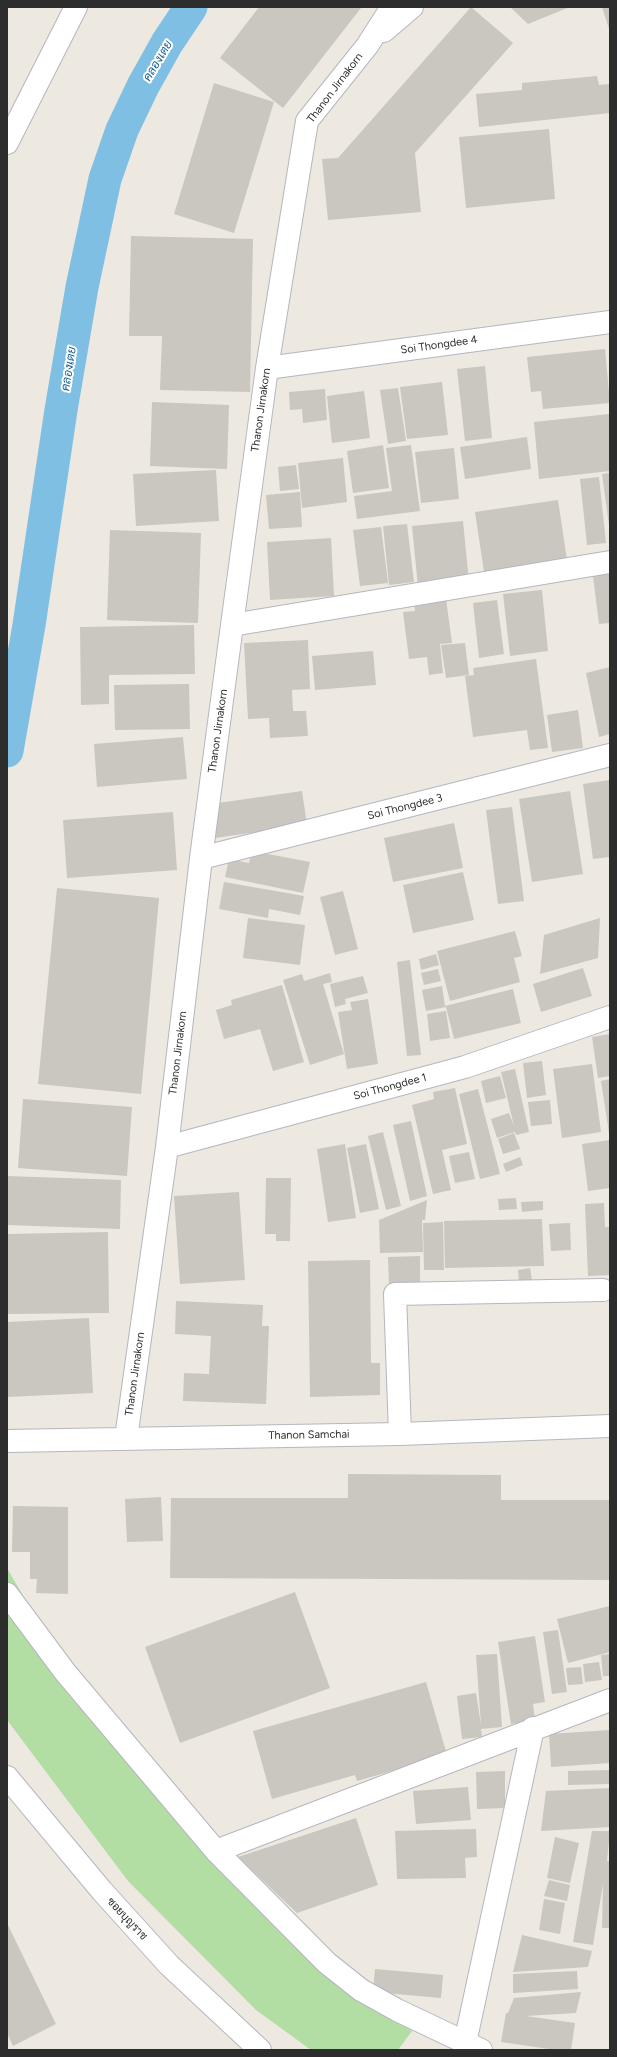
<!DOCTYPE html>
<meta charset="utf-8">
<style>
body{margin:0}
#map{position:relative;width:617px;height:2057px;overflow:hidden;background:#ede9e1;font-family:Figtree,sans-serif}
canvas{display:block}
.frame{position:absolute;inset:0;border:8px solid #2d2d2d;pointer-events:none}
</style>
<div id="map">
<canvas width="617" height="2057"></canvas>
<div class="frame"></div>
</div>
<script>
const g = document.querySelector('canvas').getContext('2d');
g.lineJoin = 'round';
function fillPath(path, color) {
  g.fillStyle = color;
  g.fill(path, 'evenodd');
}
function toPath(rows) {
  const path = new Path2D();
  for (const r of rows) {
    path.moveTo(r[0], r[1]);
    for (let i = 2; i < r.length; i += 2) path.lineTo(r[i], r[i + 1]);
  }
  return path;
}
function stroke(path, color, width, dash) {
  g.strokeStyle = color;
  g.lineWidth = width;
  g.lineCap = dash ? 'butt' : 'round';
  g.setLineDash(dash || []);
  g.stroke(path);
}
function write(font, color, halo, rows, align = 'center') {
  g.font = font + ' Figtree,Sarabun,sans-serif';
  g.lineWidth = 4;
  g.setLineDash([]);
  g.textBaseline = 'middle';
  g.strokeStyle = halo;
  g.fillStyle = color;
  for (const [text, x, y, turn = 0] of rows) {
    g.save();
    g.translate(x, y);
    g.rotate((+turn || 0) * Math.PI / 180);
    g.textAlign = isNaN(turn) ? turn : align;
    if (halo) g.strokeText(text, 0, 0);
    g.fillText(text, 0, 0);
    g.restore();
  }
}
fillPath(toPath([
 [7,1568,36,1618,92,1693,215,1840,367,1999,412,2031,398,2050,311,2050,256,2010,128,1881,7,1720]
]), '#b2dea4');
stroke(toPath([
 [7,751,29,625,61,410,82,287,105,179,122,130,143,86,167,43,191,7]
]), '#80bfe4', 33);
fillPath(toPath([
 [259,7,361,8,283,108,220,58],
 [471,7,513,43,415,153,421,212,328,220,322,159,338,158],
 [510,7,570,7,528,24],
 [602,7,610,7,610,32],
 [597,76,599,85,610,84,610,113,479,127,476,94,522,90,522,83],
 [214,83,274,102,234,233,174,214],
 [549,129,555,199,466,208,459,137],
 [131,236,253,239,250,392,160,390,162,336,129,336],
 [605,349,610,403,543,409,541,391,531,392,527,357],
 [485,366,492,438,465,441,457,369],
 [442,382,448,435,407,439,400,387],
 [398,388,406,441,388,444,380,390],
 [325,389,327,420,303,423,302,409,290,410,289,392],
 [364,391,370,438,332,443,327,396],
 [152,402,229,405,227,469,150,466],
 [609,414,610,471,539,479,534,422],
 [527,437,531,469,465,479,460,447],
 [383,445,389,488,353,493,347,451],
 [411,445,420,511,357,519,354,496,392,491,386,448],
 [454,448,459,499,421,503,415,452],
 [343,458,347,502,302,508,298,463],
 [296,465,299,489,280,491,278,467],
 [216,470,219,521,136,526,133,474],
 [610,473,610,525,609,525,602,474],
 [599,477,606,543,587,545,580,479],
 [300,492,302,527,269,529,266,495],
 [558,500,567,560,484,572,475,512],
 [463,521,469,582,418,587,412,526],
 [407,524,414,582,389,585,383,526],
 [381,527,388,583,360,586,353,530],
 [110,530,201,533,198,623,107,620],
 [331,538,334,596,270,600,267,542],
 [610,566,610,623,599,624,592,568],
 [542,590,548,651,510,656,503,594],
 [446,599,452,643,440,644,443,673,429,675,427,657,409,659,403,612,415,611,414,603],
 [497,600,504,654,479,658,473,603],
 [194,625,195,674,109,675,109,704,81,705,80,627],
 [308,640,310,689,292,690,293,711,306,711,308,736,270,738,269,718,248,719,244,643],
 [465,643,469,675,446,678,441,645],
 [373,651,376,685,315,690,312,656],
 [536,659,548,748,530,750,527,730,473,737,465,676,474,675,473,668],
 [610,667,610,734,599,737,586,673],
 [189,684,190,729,115,730,114,685],
 [578,710,583,748,552,752,547,715],
 [183,737,187,779,97,787,94,744],
 [610,780,610,857,593,859,583,784],
 [302,791,307,825,215,838,211,804],
 [570,791,583,874,532,882,519,799],
 [512,807,524,901,498,904,486,810],
 [173,812,177,870,67,878,63,820],
 [454,823,463,868,393,882,384,838],
 [252,851,310,862,303,893,225,877,229,859,249,863],
 [463,872,474,920,413,933,403,885],
 [224,882,304,896,300,915,269,909,268,918,219,909],
 [57,888,159,898,141,1094,38,1084],
 [343,891,358,949,335,955,320,897],
 [248,918,305,925,300,965,243,958],
 [600,918,598,958,540,974,544,935],
 [515,931,522,956,514,958,520,982,450,1001,437,951],
 [436,954,439,965,421,970,419,959],
 [410,960,421,1055,407,1056,397,962],
 [583,968,592,996,541,1012,533,984],
 [438,969,441,981,424,985,421,973],
 [330,973,332,982,323,984,344,1054,310,1065,283,980,302,974,304,981],
 [363,976,368,993,345,999,346,1004,335,1007,330,984],
 [282,985,304,1062,273,1071,260,1029,224,1039,216,1010,232,1005,231,1000],
 [442,986,445,1006,513,989,521,1023,454,1039,446,1007,426,1011,422,990],
 [368,999,378,1064,347,1069,338,1012,352,1010,350,1002],
 [446,1011,450,1038,430,1041,427,1014],
 [610,1034,610,1076,598,1078,592,1037],
 [542,1061,546,1095,527,1098,523,1063],
 [592,1064,601,1132,562,1138,553,1069],
 [515,1069,529,1132,516,1135,515,1132,497,1138,491,1119,509,1113,514,1126,501,1072],
 [500,1076,506,1098,486,1103,481,1081],
 [610,1079,610,1133,609,1133,601,1081],
 [455,1088,467,1144,442,1150,451,1190,433,1194,412,1105,434,1099,433,1092],
 [478,1089,500,1174,480,1179,459,1094],
 [23,1099,132,1107,127,1176,18,1168],
 [550,1100,552,1124,531,1126,528,1102],
 [411,1121,427,1196,410,1201,393,1125],
 [383,1132,401,1206,386,1210,368,1136],
 [514,1133,520,1149,503,1154,498,1139],
 [610,1140,610,1188,588,1191,582,1144],
 [345,1144,356,1218,328,1222,317,1149],
 [366,1144,379,1209,360,1213,347,1148],
 [469,1152,475,1179,455,1183,449,1156],
 [520,1157,523,1165,506,1172,503,1164],
 [7,1176,121,1180,120,1229,7,1225],
 [266,1178,291,1178,290,1241,276,1241,276,1234,265,1234],
 [239,1192,245,1280,180,1284,174,1196],
 [516,1198,517,1209,499,1210,498,1199],
 [427,1200,425,1220,422,1220,423,1252,380,1253,379,1220],
 [543,1201,543,1210,522,1212,521,1202],
 [604,1203,605,1227,610,1227,610,1275,588,1276,585,1204],
 [542,1219,544,1266,445,1268,444,1221],
 [443,1222,444,1270,424,1270,423,1223],
 [570,1223,571,1250,551,1251,549,1224],
 [108,1232,109,1313,7,1314,7,1234],
 [420,1256,420,1286,389,1287,388,1257],
 [370,1260,371,1363,380,1363,380,1395,310,1397,308,1261],
 [530,1268,532,1280,519,1281,518,1270],
 [176,1301,263,1305,262,1326,269,1326,266,1404,183,1401,184,1373,209,1374,211,1336,175,1334],
 [89,1318,93,1393,7,1397,7,1322],
 [348,1474,501,1475,501,1500,610,1500,610,1580,170,1578,171,1498,348,1498],
 [161,1497,163,1541,127,1542,125,1499],
 [13,1506,68,1507,68,1594,36,1593,37,1579,30,1579,30,1552,12,1552],
 [295,1592,330,1688,180,1743,145,1647],
 [610,1606,610,1652,568,1663,557,1619],
 [558,1630,567,1692,552,1694,543,1632],
 [535,1636,545,1702,533,1704,535,1720,511,1724,498,1642],
 [497,1654,502,1727,481,1729,482,1737,462,1739,457,1696,476,1693,481,1725,476,1655],
 [610,1654,610,1676,603,1676,601,1655],
 [599,1662,602,1680,585,1682,583,1664],
 [581,1667,583,1684,568,1685,566,1668],
 [426,1682,447,1755,357,1781,355,1775,272,1799,253,1731],
 [610,1730,610,1763,551,1767,549,1734],
 [610,1770,610,1784,568,1785,568,1771],
 [505,1771,505,1808,477,1809,476,1772],
 [468,1787,471,1820,416,1824,413,1791],
 [610,1788,610,1827,541,1831,546,1791],
 [356,1818,378,1885,297,1913,238,1857],
 [476,1829,477,1857,465,1858,466,1878,397,1879,395,1831],
 [592,1831,610,1831,607,1861,610,1861,610,1928,602,1928,603,1884,593,1945,573,1942],
 [555,1837,579,1843,570,1883,547,1878],
 [549,1880,570,1885,567,1901,544,1896],
 [544,1899,565,1903,560,1934,539,1930],
 [7,1923,56,2024,13,2046,7,2033],
 [522,1935,592,1951,588,1967,513,1972],
 [375,1969,443,1975,441,1998,373,1992],
 [577,1971,578,1989,513,1993,513,1974],
 [581,1992,576,2013,526,2016,575,2023,571,2050,556,2050,501,2042,506,2013,508,2013,514,1998]
]), '#c9c7bf');
const minor = toPath([
 [384,31,412,7],
 [7,143,76,7],
 [267,368,610,322],
 [232,625,610,562],
 [201,858,610,755],
 [167,1147,465,1067,610,1017],
 [400,1434,395,1294,603,1290],
 [126,1438,167,1147,201,858,232,625,267,368,307,121,367,46,392,7],
 [7,1441,400,1434,610,1426],
 [7,1594,65,1672,216,1851,327,1963,361,1990,397,2010,481,2050],
 [7,1777,102,1891,169,1965,260,2050],
 [216,1851,610,1700],
 [465,2043,533,1728]
]);
stroke(minor, '#b5b6bf', 24);
stroke(minor, '#fff', 22);
write('11px', '#2d2d2d', '#fff', [
 ["Thanon Jirnakorn",335,88,-53],
 ["Soi Thongdee 4",439,345,-8],
 ["Thanon Jirnakorn",261,410,-82],
 ["Thanon Jirnakorn",218,731,-82],
 ["Soi Thongdee 3",405,807,-14],
 ["Thanon Jirnakorn",178,1053,-83],
 ["Soi Thongdee 1",390,1087,-15],
 ["Thanon Jirnakorn",135,1374,-82],
 ["Thanon Samchai",309,1435,-1],
 ["ซอยบุญราช",127,1919,47]
]);
write('italic 12px', '#1c5e93', '#fff', [
 ["คลองเตย",158,61,-59],
 ["คลองเตย",69,369,-81]
]);
</script>
